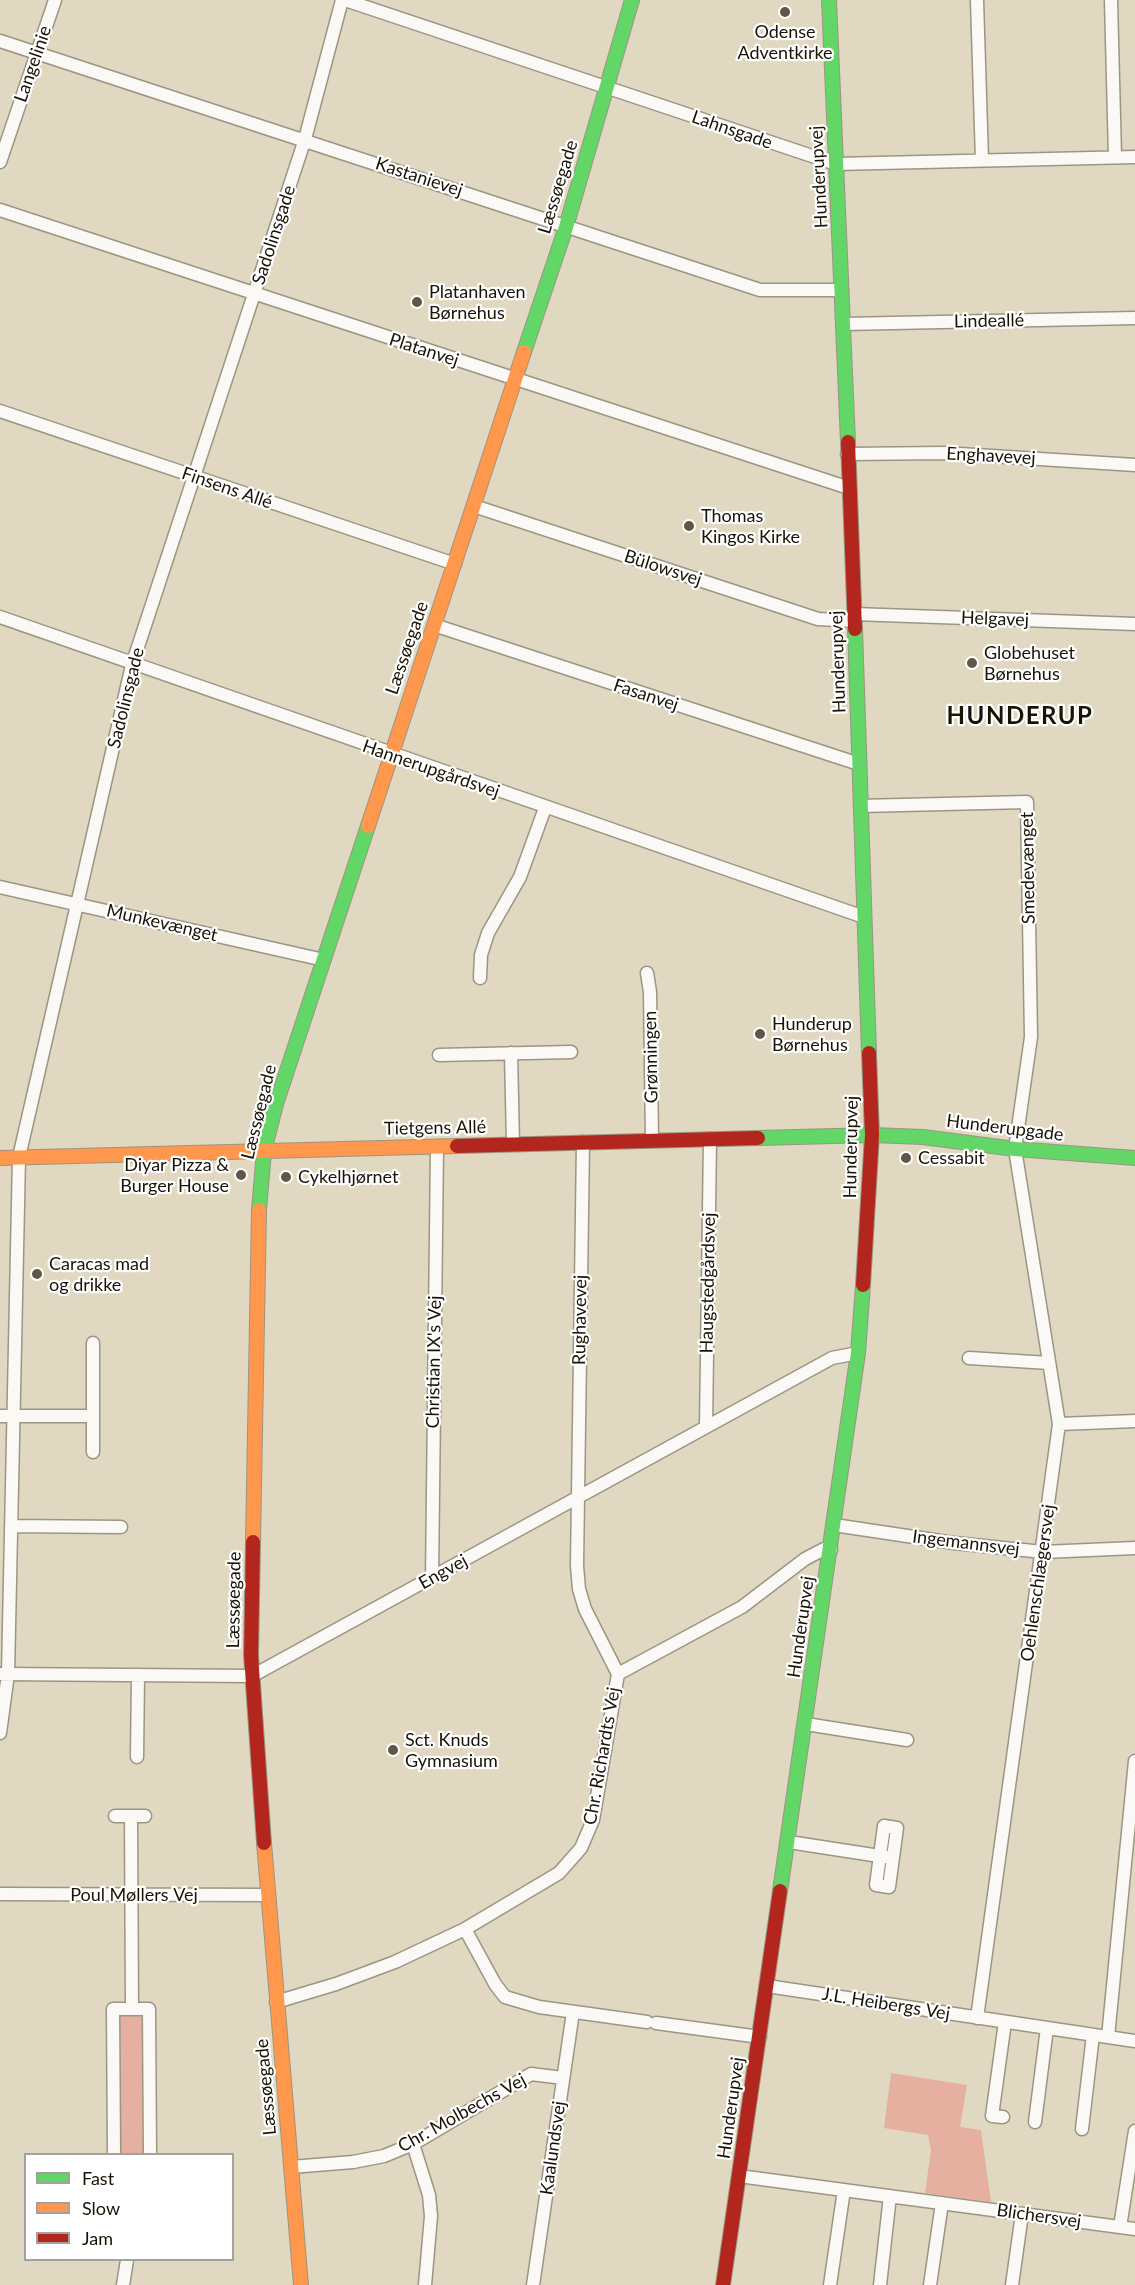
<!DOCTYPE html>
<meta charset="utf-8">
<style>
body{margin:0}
#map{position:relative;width:1135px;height:2285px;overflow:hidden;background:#e1d8c2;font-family:Lato,sans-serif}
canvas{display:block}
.legend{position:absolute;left:24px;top:2153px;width:210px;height:108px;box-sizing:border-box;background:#fff;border:2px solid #a3a19b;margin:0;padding:8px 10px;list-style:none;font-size:18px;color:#191305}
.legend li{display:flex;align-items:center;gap:12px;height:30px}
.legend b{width:30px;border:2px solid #a3a19b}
</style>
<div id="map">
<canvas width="1135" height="2285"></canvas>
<ul class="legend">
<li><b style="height:8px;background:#63d668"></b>Fast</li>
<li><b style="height:8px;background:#ff974d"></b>Slow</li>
<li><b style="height:8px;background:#b3261e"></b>Jam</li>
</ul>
</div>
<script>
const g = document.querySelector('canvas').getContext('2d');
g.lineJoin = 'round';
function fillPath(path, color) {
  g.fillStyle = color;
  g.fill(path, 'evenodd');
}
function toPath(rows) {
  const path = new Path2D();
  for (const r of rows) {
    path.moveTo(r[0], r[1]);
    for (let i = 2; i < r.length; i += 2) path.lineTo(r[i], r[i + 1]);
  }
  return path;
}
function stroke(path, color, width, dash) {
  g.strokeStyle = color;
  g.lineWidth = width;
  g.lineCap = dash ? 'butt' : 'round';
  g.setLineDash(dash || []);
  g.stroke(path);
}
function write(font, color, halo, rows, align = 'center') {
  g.font = font + ' Lato,sans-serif';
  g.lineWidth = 4.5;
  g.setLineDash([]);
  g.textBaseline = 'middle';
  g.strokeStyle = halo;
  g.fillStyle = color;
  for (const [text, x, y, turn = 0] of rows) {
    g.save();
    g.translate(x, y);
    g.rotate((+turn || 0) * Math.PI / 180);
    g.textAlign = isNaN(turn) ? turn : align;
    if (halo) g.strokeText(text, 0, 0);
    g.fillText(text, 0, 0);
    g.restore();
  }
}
fillPath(toPath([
 [120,2014,143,2016,146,2154,120,2154,118,2017],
 [891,2073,967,2085,960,2127,981,2130,991,2202,925,2193,931,2150,928,2135,884,2128]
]), '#e6b0a0');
const street = toPath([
 [345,0,836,164,1135,157],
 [977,0,982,160],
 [1111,0,1115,157],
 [0,41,760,290,842,290],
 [0,162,55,0],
 [0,210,849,488],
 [844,324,1135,318],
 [0,411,455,564],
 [847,454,944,453,1135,465],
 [474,506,818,619,854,621],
 [854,614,1135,624],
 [0,617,864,917],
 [434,625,859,764],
 [860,806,1027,802,1031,1037,1015,1149,1059,1424,977,2018],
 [0,887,324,960],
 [647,973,650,992,652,1140],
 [480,978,481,955,488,933,520,877,545,808],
 [511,1053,513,1144],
 [439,1055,571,1052],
 [583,1142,577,1566,579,1589,585,1609,618,1674],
 [93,1343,93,1452],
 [969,1358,1049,1363],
 [0,1416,93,1416],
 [1059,1424,1135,1421],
 [706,1426,710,1139],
 [834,1525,954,1543,1043,1552,1135,1548],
 [11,1526,121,1527],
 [432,1579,437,1146],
 [0,1674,252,1676,832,1358,858,1353],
 [806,1724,907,1740],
 [0,1733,8,1674,19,1157,132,665,305,139,342,0],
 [137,1757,138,1675],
 [115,1816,145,1816],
 [131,1816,132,2009],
 [884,1826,897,1828,889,1887,876,1885,884,1826],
 [789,1842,886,1857],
 [0,1894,267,1895],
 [465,1929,495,1984,505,1997,539,2007,647,2022],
 [767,1986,1135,2041],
 [276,2002,336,1984,395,1962,465,1929,559,1873,581,1848,593,1820,618,1674,742,1607,805,1559,824,1549,831,1550],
 [656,2023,760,2037],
 [1108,2037,1135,1761],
 [1003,2117,992,2116,1005,2022],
 [1035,2122,1047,2028],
 [1082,2129,1093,2035],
 [413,2144,429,2195,431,2216,425,2285],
 [114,2154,113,2009,149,2009,150,2154],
 [291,2167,353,2162,384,2156,413,2144,531,2074,563,2078],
 [739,2176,1135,2229],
 [1120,2227,1135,2131],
 [123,2285,127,2260],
 [533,2285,573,2012],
 [830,2285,844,2190],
 [880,2285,890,2196],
 [930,2285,942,2203],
 [1012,2285,1022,2214]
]);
const fast = toPath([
 [829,0,848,442],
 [524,352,566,227,632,0],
 [855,629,869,1053],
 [758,1138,872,1135,923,1137,1015,1149,1135,1158],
 [259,1210,264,1151,276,1104,368,826],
 [780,1891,858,1353,863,1285]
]);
const slow = toPath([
 [368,826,524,352],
 [0,1158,457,1146],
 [253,1542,259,1210],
 [264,1843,301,2285]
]);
const jam = toPath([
 [848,442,855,629],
 [457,1146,758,1138],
 [863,1285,872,1135,869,1053],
 [253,1542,251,1655,264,1843],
 [723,2285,780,1891]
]);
stroke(street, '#9c9584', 15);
stroke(fast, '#9c9584', 16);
stroke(slow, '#9c9584', 16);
stroke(jam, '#9c9584', 16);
stroke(street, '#faf9f6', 12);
stroke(fast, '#63d668', 14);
stroke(slow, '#ff974d', 14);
stroke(jam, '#b3261e', 14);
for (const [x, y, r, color] of [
 [785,12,6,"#5f5847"],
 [417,302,6,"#5f5847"],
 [689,526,6,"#5f5847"],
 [972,663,6,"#5f5847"],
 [760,1034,6,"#5f5847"],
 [906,1158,6,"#5f5847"],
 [241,1175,6,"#5f5847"],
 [286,1177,6,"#5f5847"],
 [37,1274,6,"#5f5847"],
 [393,1750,6,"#5f5847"]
]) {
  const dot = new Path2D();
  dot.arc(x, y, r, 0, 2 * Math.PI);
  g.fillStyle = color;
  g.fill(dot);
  stroke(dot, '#fff', 2);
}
write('18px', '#191305', '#fff', [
 ["Odense",785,32,"center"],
 ["Adventkirke",785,53,"center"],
 ["Platanhaven",429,292],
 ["Børnehus",429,313],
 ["Thomas",701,516],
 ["Kingos Kirke",701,537],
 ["Globehuset",984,653],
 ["Børnehus",984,674],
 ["Hunderup",772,1024],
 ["Børnehus",772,1045],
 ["Cessabit",918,1158],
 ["Diyar Pizza &",229,1165,"right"],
 ["Burger House",229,1186,"right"],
 ["Cykelhjørnet",298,1177],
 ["Caracas mad",49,1264],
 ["og drikke",49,1285],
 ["Sct. Knuds",405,1740],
 ["Gymnasium",405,1761]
], 'left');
write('18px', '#191305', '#fff', [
 ["Langelinie",33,64,-71],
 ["Lahnsgade",732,130,19],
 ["Kastanievej",419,177,18],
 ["Hunderupvej",819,177,-93],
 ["Læssøegade",558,187,-73],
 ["Sadolinsgade",274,235,-72],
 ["Lindeallé",989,321,-1],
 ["Platanvej",424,350,18],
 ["Enghavevej",991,456,3],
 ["Finsens Allé",227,488,19],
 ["Bülowsvej",663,568,18],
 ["Helgavej",995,619,2],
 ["Læssøegade",407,648,-71],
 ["Hunderupvej",838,662,-92],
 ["Fasanvej",646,695,18],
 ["Sadolinsgade",126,698,-76],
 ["Hannerupgårdsvej",431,769,19],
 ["Smedevænget",1028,868,-91],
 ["Munkevænget",162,923,13],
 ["Grønningen",651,1057,-91],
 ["Læssøegade",259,1112,-76],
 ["Tietgens Allé",435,1128,-1],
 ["Hunderupgade",1005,1128,7],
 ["Hunderupvej",851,1147,-89],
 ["Haugstedgårdsvej",708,1283,-89],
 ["Rughavevej",580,1320,-89],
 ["Christian IX's Vej",434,1362,-89],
 ["Ingemannsvej",966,1543,7],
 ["Engvej",443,1572,-29],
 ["Oehlenschlægersvej",1038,1583,-82],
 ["Læssøegade",234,1600,-89],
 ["Hunderupvej",801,1627,-82],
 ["Chr. Richardts Vej",602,1756,-80],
 ["Poul Møllers Vej",134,1895],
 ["J.L. Heibergs Vej",886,2004,9],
 ["Læssøegade",266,2087,-95],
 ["Hunderupvej",731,2108,-82],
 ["Chr. Molbechs Vej",462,2113,-29],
 ["Kaalundsvej",553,2148,-82],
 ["Blichersvej",1039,2216,8]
]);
g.letterSpacing = '1.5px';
write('bold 24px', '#191305', '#fff', [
 ["HUNDERUP",1020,716]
]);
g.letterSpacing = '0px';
</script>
